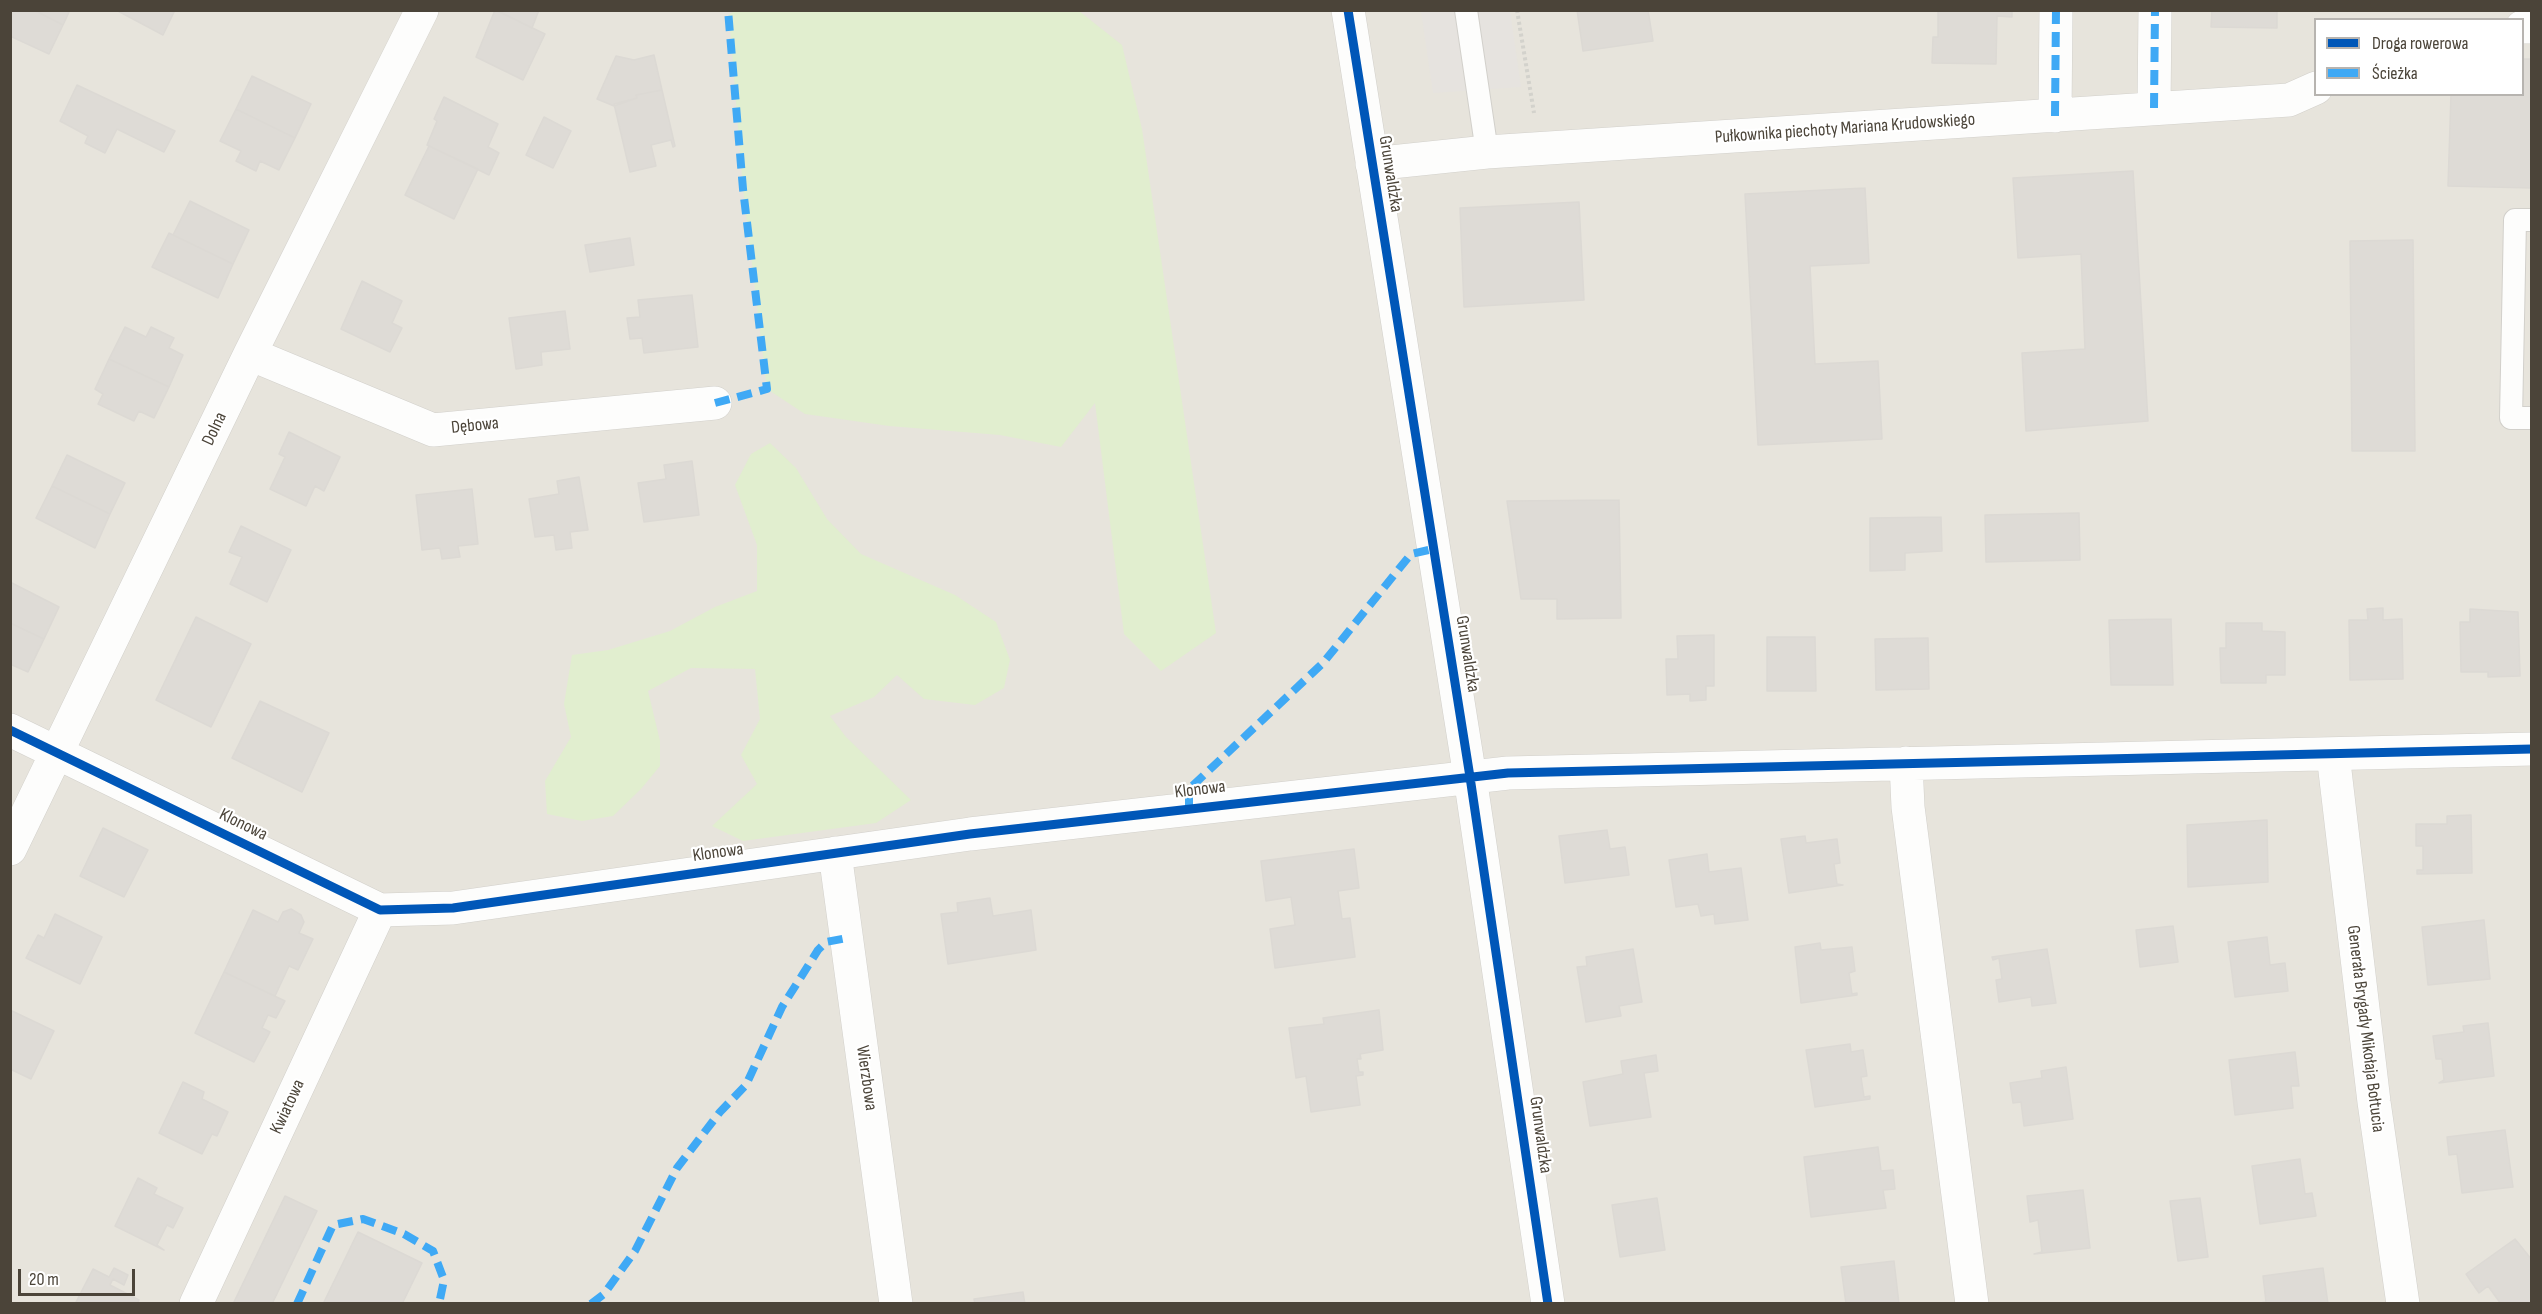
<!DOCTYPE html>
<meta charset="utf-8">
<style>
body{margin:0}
#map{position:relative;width:2542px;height:1314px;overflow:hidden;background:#f4f2ee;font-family:"Sofia Sans Condensed",sans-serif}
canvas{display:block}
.frame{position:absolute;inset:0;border:12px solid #4b4439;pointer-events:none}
.legend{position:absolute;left:2314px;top:18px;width:210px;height:78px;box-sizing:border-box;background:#fff;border:2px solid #b7b4b0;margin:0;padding:8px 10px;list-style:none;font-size:18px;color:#4b4439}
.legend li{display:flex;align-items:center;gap:12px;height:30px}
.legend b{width:30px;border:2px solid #b7b4b0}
.scale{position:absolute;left:18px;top:1269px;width:117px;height:27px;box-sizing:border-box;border:3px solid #4b4439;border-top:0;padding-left:8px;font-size:18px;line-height:21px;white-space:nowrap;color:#4b4439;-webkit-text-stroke:4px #fff;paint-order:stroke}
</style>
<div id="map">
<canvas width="2542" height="1314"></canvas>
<div class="frame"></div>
<ul class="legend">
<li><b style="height:8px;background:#0057b8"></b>Droga rowerowa</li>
<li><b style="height:8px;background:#3fa9f5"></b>Ścieżka</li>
</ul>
<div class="scale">20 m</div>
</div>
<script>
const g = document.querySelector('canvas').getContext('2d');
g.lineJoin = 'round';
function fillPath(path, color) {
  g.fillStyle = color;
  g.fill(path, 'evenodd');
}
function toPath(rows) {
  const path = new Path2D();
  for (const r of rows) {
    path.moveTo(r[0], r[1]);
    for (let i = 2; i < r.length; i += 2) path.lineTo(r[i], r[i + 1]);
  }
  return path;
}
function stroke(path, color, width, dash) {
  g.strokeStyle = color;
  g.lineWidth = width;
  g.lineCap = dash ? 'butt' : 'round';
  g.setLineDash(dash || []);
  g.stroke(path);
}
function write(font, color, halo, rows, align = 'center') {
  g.font = font + ' "Sofia Sans Condensed",sans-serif';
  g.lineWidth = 4.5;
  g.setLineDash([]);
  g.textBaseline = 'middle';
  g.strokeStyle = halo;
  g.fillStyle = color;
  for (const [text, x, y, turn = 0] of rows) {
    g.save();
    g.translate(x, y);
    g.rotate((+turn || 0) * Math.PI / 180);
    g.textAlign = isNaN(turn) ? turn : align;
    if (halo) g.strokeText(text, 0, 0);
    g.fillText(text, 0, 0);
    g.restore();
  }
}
fillPath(toPath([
 [11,11,2531,11,2531,1303,11,1303],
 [2316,20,2522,20,2522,94,2316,94]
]), '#e7e4dc');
fillPath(toPath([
 [737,10,1079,11,1122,45,1142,129,1216,633,1161,671,1124,634,1095,403,1061,447,1000,435,889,426,805,414,767,389,743,189,729,14],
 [770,443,796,468,827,519,861,554,955,595,996,622,1010,660,1004,688,975,705,924,699,897,675,874,697,830,716,846,737,911,800,876,823,743,841,712,826,757,784,741,755,760,719,755,669,691,668,648,691,660,741,660,766,641,789,613,816,582,821,547,814,545,781,571,737,564,704,572,655,608,650,670,631,715,607,757,591,757,545,735,485,751,454]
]), '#e1eecf');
fillPath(toPath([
 [1421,11,1510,11,1521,87,1433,93]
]), '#e6e3df');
const building = toPath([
 [10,10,34,10,63,25,49,54,10,36,10,10],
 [34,10,70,10,63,25,34,10],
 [116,10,175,10,163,35,116,10],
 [495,10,545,34,523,80,476,57,495,10],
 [496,10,539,10,532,28,496,10],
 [1577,10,1648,10,1653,41,1583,51,1577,10],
 [1938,10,2012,10,2012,17,1997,16,1996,64,1932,63,1933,37,1938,37,1938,10],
 [2212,10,2277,10,2277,28,2211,27,2212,10],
 [654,55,662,90,636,95,637,98,614,106,597,99,616,56,634,60,654,55],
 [2522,59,2532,59,2532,188,2448,186,2451,94,2522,94,2522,59],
 [252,76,311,104,295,138,236,109,252,76],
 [77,85,175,131,164,152,117,129,105,153,85,143,88,136,60,121,77,85],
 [662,90,675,146,673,147,671,140,651,145,656,166,630,172,614,104,637,98,636,95,662,90],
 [444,97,498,124,488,147,499,153,489,175,427,145,437,121,434,119,444,97],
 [236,109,295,138,279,170,260,161,256,171,236,161,241,151,220,141,236,109],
 [544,117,571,131,553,168,526,155,544,117],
 [429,146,478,169,454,219,405,195,429,146],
 [2133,171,2148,421,2026,431,2022,353,2085,349,2081,254,2018,258,2013,178,2133,171],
 [1865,188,1869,263,1810,266,1815,364,1878,361,1882,439,1758,445,1745,194,1865,188],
 [190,201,249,230,233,264,173,235,190,201],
 [1579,202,1584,300,1464,307,1460,208,1579,202],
 [169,233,233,264,218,298,152,267,169,233],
 [630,238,634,265,590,272,585,245,630,238],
 [2413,240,2415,451,2352,451,2350,241,2413,240],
 [362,281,402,301,392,323,402,328,390,352,341,329,362,281],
 [692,295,698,347,644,353,642,338,630,339,627,318,640,317,638,300,692,295],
 [565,311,570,349,541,352,542,365,516,369,509,318,565,311],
 [125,327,146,337,151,327,174,338,169,348,183,355,169,387,109,359,125,327],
 [109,359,169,387,154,418,139,411,134,421,98,404,103,394,95,389,109,359],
 [289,432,340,457,324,491,315,486,306,506,270,489,285,457,279,454,289,432],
 [67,455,125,483,110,514,52,486,67,455],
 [692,461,699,515,644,522,638,483,666,479,664,465,692,461],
 [579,477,588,530,570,532,572,548,556,550,554,535,535,537,529,499,559,494,557,481,579,477],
 [52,486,110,514,95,548,36,518,52,486],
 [472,489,478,544,458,546,460,557,442,559,440,548,422,550,416,495,472,489],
 [1619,500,1621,618,1557,619,1557,599,1521,599,1507,501,1619,500],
 [2079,513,2080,560,1986,562,1985,515,2079,513],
 [1941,517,1942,551,1905,553,1905,570,1870,571,1870,518,1941,517],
 [241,526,291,550,267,602,230,584,242,557,229,552,241,526],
 [10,582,59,607,44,639,10,623,10,582],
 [2383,608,2383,620,2402,619,2403,679,2350,680,2349,620,2368,620,2367,609,2383,608],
 [2470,609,2518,612,2520,676,2488,677,2488,672,2461,672,2460,622,2470,622,2470,609],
 [196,617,251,644,211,727,156,700,196,617],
 [2171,619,2173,685,2111,685,2109,620,2171,619],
 [10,623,44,639,28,672,10,664,10,623],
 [2226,623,2262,623,2262,631,2285,632,2285,675,2266,675,2266,683,2221,683,2220,648,2226,648,2226,623],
 [1714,635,1714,686,1706,686,1706,700,1690,701,1690,694,1667,695,1666,659,1678,659,1677,636,1714,635],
 [1767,637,1815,637,1816,691,1767,691,1767,637],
 [1928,638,1929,689,1876,690,1875,639,1928,638],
 [260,701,329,733,302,792,232,758,260,701],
 [2471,815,2472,873,2417,874,2417,870,2423,870,2423,846,2416,846,2416,824,2447,824,2447,816,2471,815],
 [2267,820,2268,882,2188,887,2187,825,2267,820],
 [103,828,148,850,124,897,80,876,103,828],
 [1607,830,1610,849,1625,847,1629,875,1565,883,1559,836,1607,830],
 [1805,836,1806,843,1837,839,1840,863,1834,864,1837,884,1843,885,1789,893,1781,839,1805,836],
 [1354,849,1359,888,1338,891,1342,919,1350,918,1355,957,1275,968,1270,929,1295,925,1291,897,1266,901,1261,861,1354,849],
 [1707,854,1709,872,1741,868,1748,920,1715,924,1714,914,1701,916,1698,904,1676,907,1669,860,1707,854],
 [990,898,993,916,1031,910,1036,950,948,964,941,914,958,912,957,903,990,898],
 [291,909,301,915,304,922,299,933,313,939,298,970,289,966,275,996,224,972,253,910,278,922,283,912,291,909],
 [55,914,102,937,80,984,26,958,38,935,44,938,55,914],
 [2484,920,2490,979,2428,985,2422,927,2484,920],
 [2173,926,2178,962,2140,967,2136,930,2173,926],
 [2267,937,2270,965,2285,963,2288,991,2235,997,2228,942,2267,937],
 [1820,943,1821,950,1852,947,1855,971,1849,973,1852,994,1857,993,1857,995,1801,1003,1795,947,1820,943],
 [1633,949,1642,1002,1619,1006,1621,1016,1586,1022,1577,967,1587,966,1586,957,1633,949],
 [2047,949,2056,1003,2032,1006,2031,997,1999,1002,1996,980,2002,979,1999,958,1993,960,1992,957,2047,949],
 [224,972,285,1001,276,1018,268,1015,262,1028,270,1032,254,1062,195,1033,224,972],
 [10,1010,54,1031,31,1079,10,1069,10,1010],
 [1379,1010,1383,1050,1360,1054,1361,1059,1357,1059,1359,1072,1363,1072,1363,1075,1356,1076,1360,1105,1311,1112,1306,1076,1296,1078,1289,1028,1324,1024,1323,1018,1379,1010],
 [2488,1023,2494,1076,2439,1083,2444,1080,2442,1059,2436,1059,2433,1036,2464,1032,2463,1026,2488,1023],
 [1850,1044,1851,1052,1863,1050,1867,1076,1861,1077,1864,1097,1870,1096,1870,1099,1815,1107,1806,1050,1850,1044],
 [2295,1052,2299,1086,2291,1086,2293,1108,2235,1115,2229,1060,2295,1052],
 [1656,1055,1658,1071,1644,1073,1651,1117,1590,1126,1583,1082,1623,1074,1621,1061,1656,1055],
 [2066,1067,2073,1119,2024,1126,2021,1102,2013,1103,2010,1083,2042,1078,2041,1071,2066,1067],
 [183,1082,204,1092,202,1099,228,1112,217,1136,212,1134,202,1154,159,1133,183,1082],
 [2505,1130,2513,1187,2462,1193,2457,1154,2449,1155,2447,1137,2505,1130],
 [1878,1147,1881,1171,1893,1170,1895,1189,1883,1190,1886,1208,1811,1217,1804,1157,1878,1147],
 [2300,1159,2305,1194,2312,1193,2316,1216,2260,1224,2252,1166,2300,1159],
 [138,1178,157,1188,154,1194,183,1208,173,1228,167,1225,157,1245,164,1250,115,1226,138,1178],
 [2083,1190,2090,1248,2034,1254,2042,1252,2038,1220,2030,1222,2027,1196,2083,1190],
 [285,1196,317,1211,272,1304,233,1304,285,1196],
 [1657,1198,1665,1250,1620,1257,1612,1205,1657,1198],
 [2200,1198,2208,1257,2178,1261,2170,1201,2200,1198],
 [358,1232,422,1263,402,1304,323,1304,358,1232],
 [2515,1239,2532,1260,2532,1304,2501,1304,2488,1286,2479,1293,2466,1274,2515,1239],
 [1894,1261,1899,1304,1846,1304,1841,1267,1894,1261],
 [114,1268,128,1275,124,1285,113,1279,110,1285,139,1300,137,1304,75,1304,93,1269,109,1277,114,1268],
 [2323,1268,2328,1304,2254,1304,2266,1302,2263,1276,2323,1268],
 [1023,1292,1025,1304,975,1304,974,1299,1023,1292]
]);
fillPath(building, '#dedbd6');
stroke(building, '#dcd9d4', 1.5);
const service = toPath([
 [1466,10,1487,152],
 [2532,220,2515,220,2511,418,2532,418]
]);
const minor = toPath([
 [1348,10,1470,777,1548,1304],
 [2522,27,2532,27],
 [2154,108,2155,10],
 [2055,116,2056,10],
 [1372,164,1487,152,2289,100,2316,88],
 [250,354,433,430,715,403],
 [10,730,380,910,453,908,970,834,1508,773,2532,749],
 [2333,754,2374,1102,2403,1304],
 [1906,763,1908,807,1972,1304],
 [10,849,250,354,422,10],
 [835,853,896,1304],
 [196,1304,380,910]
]);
stroke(service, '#d2d0cb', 24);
stroke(minor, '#d2d0cb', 34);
stroke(toPath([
 [1517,10,1534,113]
]), '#d3d2cc', 4, [3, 3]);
stroke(service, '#fdfdfc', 22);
stroke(minor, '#fdfdfc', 33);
stroke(toPath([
 [2154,108,2155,10],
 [2055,116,2056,10],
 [715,403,767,389,743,189,728,10],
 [1189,807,1189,789,1323,663,1411,554,1433,549],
 [297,1304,333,1225,363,1219,404,1234,433,1251,444,1280,439,1304],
 [591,1304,604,1294,635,1251,677,1168,720,1112,746,1085,782,1007,818,950,826,942,847,938]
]), '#3fa9f5', 8, [15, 8]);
stroke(toPath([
 [1348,10,1470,777,1548,1304],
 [10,730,380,910,453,908,970,834,1508,773,2532,749]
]), '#0057b8', 9);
write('18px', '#4b4439', '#fff', [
 ["Pułkownika piechoty Mariana Krudowskiego",1845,129,-4],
 ["Grunwaldzka",1390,174,81],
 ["Dębowa",475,426,-6],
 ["Dolna",215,429,-65],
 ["Grunwaldzka",1467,654,81],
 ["Klonowa",1200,790,-7],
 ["Klonowa",243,825,26],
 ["Klonowa",718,853,-8],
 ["Generała Brygady Mikołaja Bołtucia",2365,1029,83],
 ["Wierzbowa",866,1078,82],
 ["Kwiatowa",288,1107,-65],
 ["Grunwaldzka",1540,1135,82]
]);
</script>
